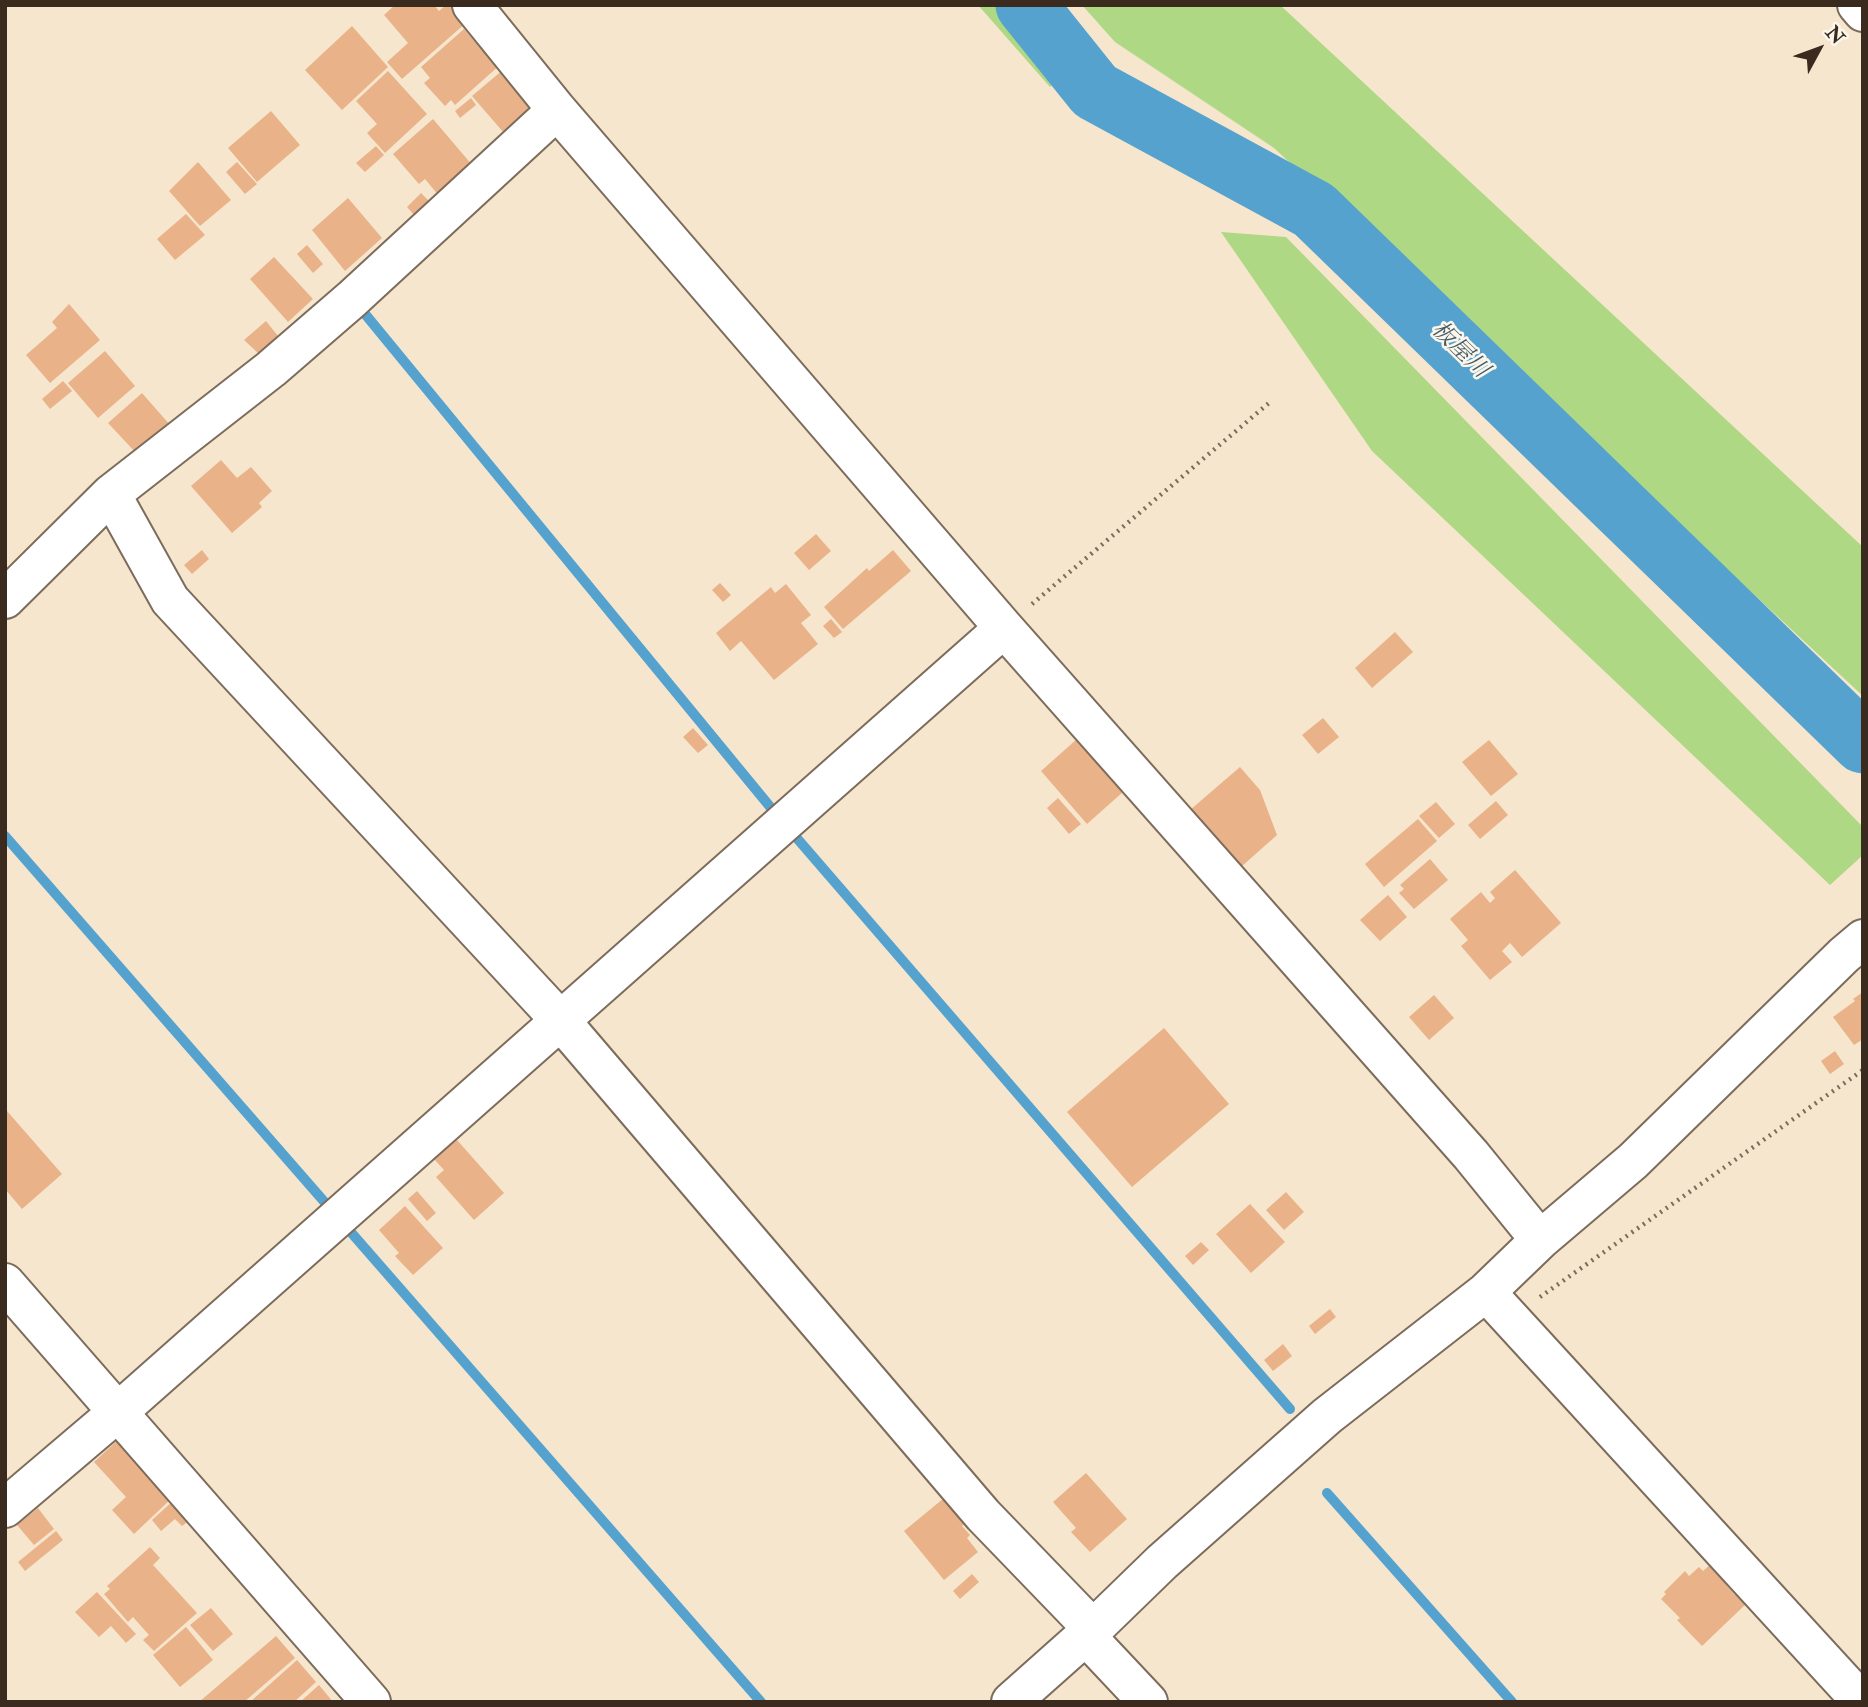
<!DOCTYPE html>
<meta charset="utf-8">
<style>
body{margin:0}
#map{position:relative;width:1868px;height:1707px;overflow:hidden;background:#f6e6ce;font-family:"IM FELL Double Pica",serif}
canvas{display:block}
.frame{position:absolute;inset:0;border:7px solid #3b2a1e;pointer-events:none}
.north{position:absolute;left:1784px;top:14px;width:70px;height:70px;-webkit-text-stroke:5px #fbf7ec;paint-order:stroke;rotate:49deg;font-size:19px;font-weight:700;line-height:28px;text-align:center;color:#3b2a1e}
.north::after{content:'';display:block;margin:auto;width:24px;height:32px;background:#3b2a1e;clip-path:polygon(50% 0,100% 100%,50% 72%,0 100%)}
</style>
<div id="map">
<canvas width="1868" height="1707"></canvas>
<div class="frame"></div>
<div class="north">N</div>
</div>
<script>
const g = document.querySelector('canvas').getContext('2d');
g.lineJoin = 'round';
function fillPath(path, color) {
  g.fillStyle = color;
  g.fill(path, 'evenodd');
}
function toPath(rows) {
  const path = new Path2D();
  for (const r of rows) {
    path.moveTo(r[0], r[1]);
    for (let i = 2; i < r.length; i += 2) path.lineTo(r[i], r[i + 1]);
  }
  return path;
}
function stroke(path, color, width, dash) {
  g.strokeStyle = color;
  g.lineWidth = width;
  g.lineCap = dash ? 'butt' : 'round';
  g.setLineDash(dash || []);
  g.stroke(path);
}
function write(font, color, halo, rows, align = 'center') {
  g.font = font + ' "IM FELL Double Pica","Noto Serif JP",serif';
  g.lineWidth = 5;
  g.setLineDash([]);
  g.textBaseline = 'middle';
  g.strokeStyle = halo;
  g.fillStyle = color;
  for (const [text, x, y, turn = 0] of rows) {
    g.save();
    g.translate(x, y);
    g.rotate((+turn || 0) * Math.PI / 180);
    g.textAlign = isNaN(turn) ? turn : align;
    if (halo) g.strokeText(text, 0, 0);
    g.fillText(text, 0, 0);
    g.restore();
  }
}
fillPath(toPath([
 [978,5,999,5,1062,76,1050,87],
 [1082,5,1280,5,1863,547,1863,696,1274,148,1115,42],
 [1221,232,1286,237,1863,827,1863,855,1830,885,1372,451]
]), '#aed883');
stroke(toPath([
 [356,303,776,814,1290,1409],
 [5,836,761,1702],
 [1327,1493,1512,1702]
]), '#55a2ce', 10);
stroke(toPath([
 [1026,5,1095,91,1314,210,1863,743]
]), '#55a2ce', 61);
fillPath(toPath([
 [395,5,434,5,439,11,446,5,452,5,467,22,402,79,387,62,408,43,384,15],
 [352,26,388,67,342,110,305,70],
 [464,29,480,48,484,44,501,64,455,105,451,100,445,106,424,83,430,78,421,67],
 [504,69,535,105,504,133,472,96],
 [388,71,427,114,385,153,367,133,377,124,356,101],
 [471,98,476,105,460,118,455,111],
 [271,111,300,145,257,182,228,148],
 [433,119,473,166,439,196,425,179,419,184,393,154],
 [376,146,384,155,365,172,356,163],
 [198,162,231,200,200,226,169,191],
 [237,162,257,184,245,194,226,172],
 [421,193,430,202,415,216,407,207],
 [348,198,382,238,345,271,312,230],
 [186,214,205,235,175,260,157,239],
 [307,245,323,264,313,273,297,254],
 [274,257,313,299,288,322,250,279],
 [69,304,100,340,50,383,26,355,57,328,52,322],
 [266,321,278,336,258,353,244,340],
 [105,351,135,386,98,418,68,383],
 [63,381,72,391,50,409,42,399],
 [142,393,170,425,137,454,108,423],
 [221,460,237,478,251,467,272,491,259,503,262,507,232,533,191,486],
 [816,534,831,551,809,570,794,553],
 [202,550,209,559,192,574,184,565],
 [893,550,911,571,843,629,824,607,867,568,869,571],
 [720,583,731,595,723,602,712,590],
 [786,584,811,615,801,623,818,644,774,680,741,641,730,651,716,633,771,587,775,593],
 [831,619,842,632,834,638,823,626],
 [1395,632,1413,652,1372,688,1355,668],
 [1323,718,1339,737,1318,754,1302,735],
 [693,728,708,745,698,753,683,737],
 [1077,739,1123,792,1087,824,1041,771],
 [1489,740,1518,774,1491,796,1462,762],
 [1240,767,1260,790,1277,835,1241,867,1190,810],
 [1058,798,1081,824,1069,834,1047,808],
 [1496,801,1508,815,1480,839,1468,825],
 [1436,802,1455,824,1439,838,1419,816],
 [1418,819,1437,841,1384,887,1365,864],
 [1430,859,1448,880,1414,909,1399,893,1404,889,1400,885],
 [1515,870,1561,923,1522,957,1510,943,1502,951,1512,962,1490,980,1461,946,1468,940,1450,919,1481,892,1490,903,1495,898,1490,892],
 [1388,895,1407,917,1380,941,1360,920],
 [1863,992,1863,1039,1854,1045,1833,1017,1855,1001,1853,999],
 [1434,995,1454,1018,1429,1040,1409,1017],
 [1164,1028,1229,1104,1132,1187,1067,1112],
 [1835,1051,1844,1064,1830,1074,1821,1061],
 [7,1111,62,1174,22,1209,5,1189,5,1113],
 [457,1140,504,1193,474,1220,436,1177,444,1170,434,1159],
 [417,1191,436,1213,427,1221,408,1199],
 [1286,1192,1304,1212,1284,1230,1266,1210],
 [1250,1204,1285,1242,1251,1273,1216,1234],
 [405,1206,443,1248,413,1275,395,1256,399,1253,379,1230],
 [1201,1242,1209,1250,1193,1265,1185,1256],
 [1330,1309,1336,1317,1315,1334,1309,1326],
 [1283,1344,1292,1356,1273,1371,1264,1360],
 [121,1437,171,1499,134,1534,112,1510,126,1497,94,1462],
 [1086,1473,1127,1519,1090,1552,1071,1532,1076,1528,1053,1502],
 [955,1489,976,1515,962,1526,970,1535,967,1538,978,1552,944,1580,904,1531],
 [174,1500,191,1519,182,1526,175,1519,161,1531,152,1520],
 [38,1508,54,1529,34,1545,17,1525],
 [56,1531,63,1540,25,1571,18,1562],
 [150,1547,160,1558,153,1565,197,1613,154,1651,143,1640,149,1635,133,1617,128,1622,104,1594,110,1589,107,1586],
 [1712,1563,1731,1582,1727,1586,1735,1595,1737,1592,1747,1603,1702,1646,1677,1620,1680,1618,1661,1599,1666,1594,1664,1592,1685,1571,1689,1576,1699,1567,1703,1571],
 [972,1574,979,1582,960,1599,953,1591],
 [97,1592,136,1634,126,1643,111,1626,99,1637,75,1612],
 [211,1608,233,1634,213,1651,190,1625],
 [186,1627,213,1660,180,1687,153,1655],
 [276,1636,295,1658,244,1702,199,1702],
 [297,1660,316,1682,294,1702,250,1702],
 [319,1685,333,1702,300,1702]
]), '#eab288');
const minor = toPath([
 [472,5,557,110,1004,628,1471,1155,1540,1240],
 [1857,5,1863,12],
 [111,494,170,600,560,1020,983,1515,1093,1629],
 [5,599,111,494,271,369,352,299,557,110],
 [5,1283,371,1702],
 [1486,1292,1862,1702],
 [5,1508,118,1412,1004,628],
 [1085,1635,1148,1702],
 [1011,1702,1093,1629,1162,1562,1327,1416,1486,1292,1540,1240,1633,1161,1844,955,1863,939]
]);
stroke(minor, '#7c6c5c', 42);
stroke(toPath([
 [1032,604,1269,403],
 [1540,1297,1863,1070]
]), '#7c6c5c', 4.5, [2, 5]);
stroke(minor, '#fff', 38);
write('italic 23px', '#455a64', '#fbf7ec', [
 ["板屋川",1459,351,44]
]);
</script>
